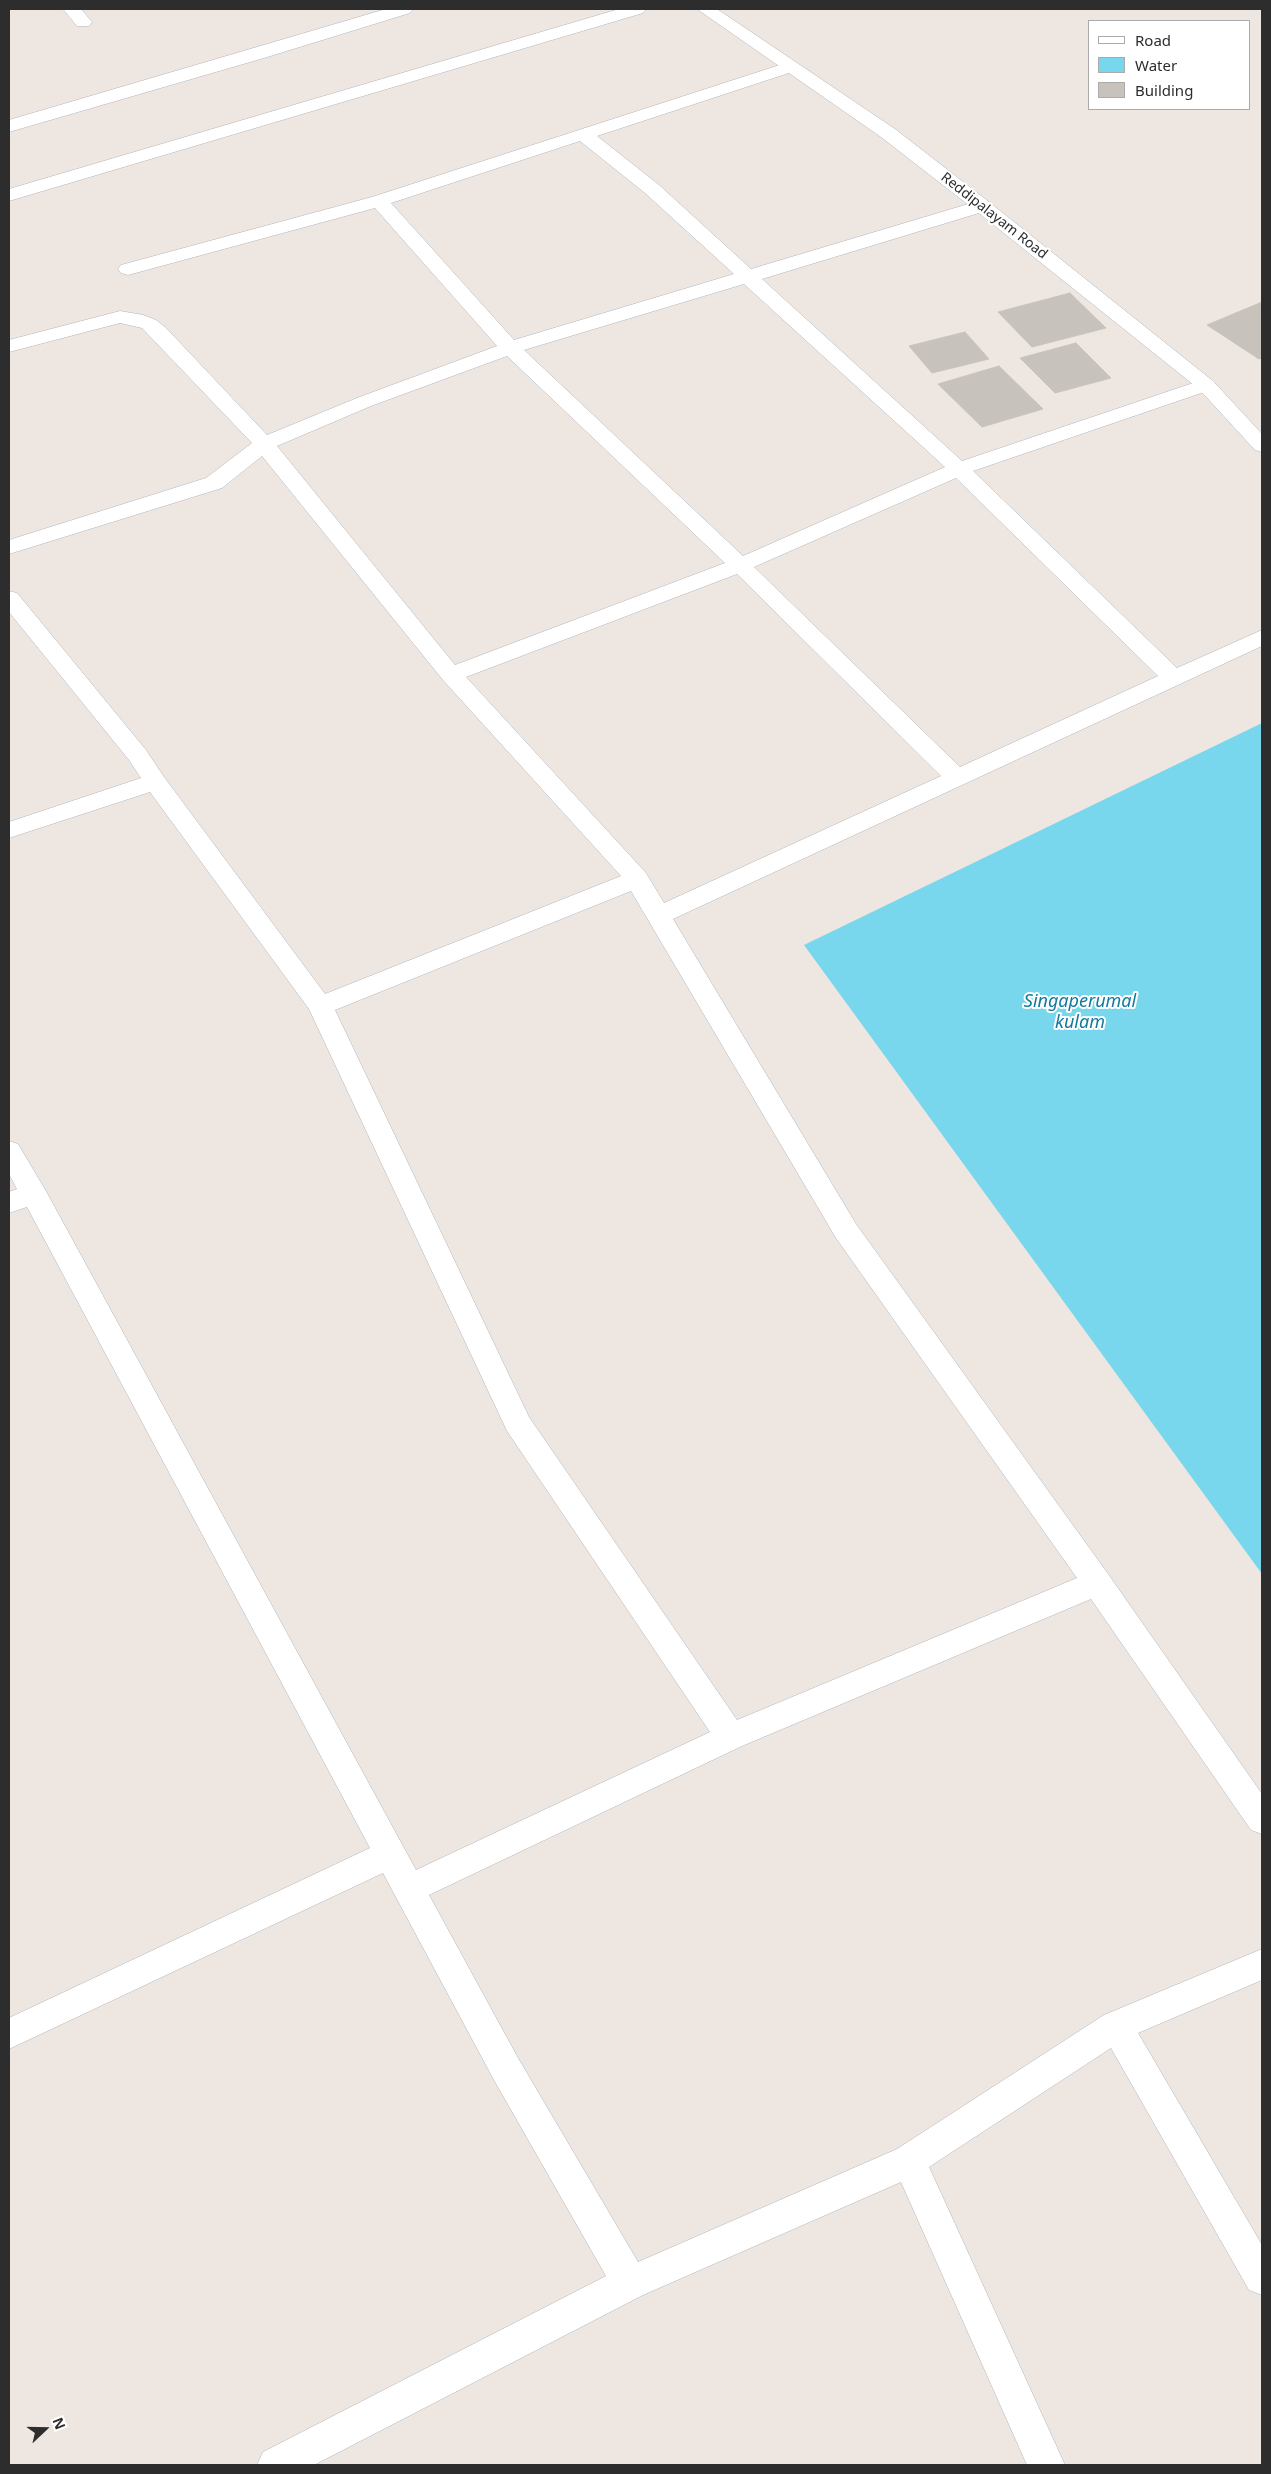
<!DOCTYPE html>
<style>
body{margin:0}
#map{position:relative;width:1271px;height:2474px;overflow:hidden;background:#eee7e1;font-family:"Noto Sans",sans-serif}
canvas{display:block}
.frame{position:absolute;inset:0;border:10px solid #2d2d2d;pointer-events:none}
.legend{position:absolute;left:1088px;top:20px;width:162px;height:90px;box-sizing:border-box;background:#fff;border:1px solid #ababab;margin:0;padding:6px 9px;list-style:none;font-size:15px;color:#2d2d2d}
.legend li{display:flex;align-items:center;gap:10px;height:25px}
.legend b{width:25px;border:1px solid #ababab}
.north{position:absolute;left:20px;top:2404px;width:50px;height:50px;-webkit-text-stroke:4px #fff;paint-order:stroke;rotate:69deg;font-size:14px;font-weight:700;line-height:20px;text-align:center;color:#2d2d2d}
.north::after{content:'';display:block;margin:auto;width:18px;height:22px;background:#2d2d2d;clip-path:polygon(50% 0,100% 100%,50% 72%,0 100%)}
</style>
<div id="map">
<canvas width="1271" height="2474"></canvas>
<div class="frame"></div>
<ul class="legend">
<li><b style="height:6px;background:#fff"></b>Road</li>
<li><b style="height:14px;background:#78d7ec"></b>Water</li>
<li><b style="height:14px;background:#c7c2bc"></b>Building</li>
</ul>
<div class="north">N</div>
</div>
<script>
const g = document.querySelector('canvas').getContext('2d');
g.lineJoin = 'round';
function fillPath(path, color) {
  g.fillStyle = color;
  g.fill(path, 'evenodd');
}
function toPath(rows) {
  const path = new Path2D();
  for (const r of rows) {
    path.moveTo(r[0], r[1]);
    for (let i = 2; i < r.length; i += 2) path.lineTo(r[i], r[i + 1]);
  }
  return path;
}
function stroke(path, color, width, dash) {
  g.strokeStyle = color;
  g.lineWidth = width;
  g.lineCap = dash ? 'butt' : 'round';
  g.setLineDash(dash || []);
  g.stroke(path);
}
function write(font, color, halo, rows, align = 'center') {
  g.font = font + ' "Noto Sans",sans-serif';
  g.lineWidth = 4;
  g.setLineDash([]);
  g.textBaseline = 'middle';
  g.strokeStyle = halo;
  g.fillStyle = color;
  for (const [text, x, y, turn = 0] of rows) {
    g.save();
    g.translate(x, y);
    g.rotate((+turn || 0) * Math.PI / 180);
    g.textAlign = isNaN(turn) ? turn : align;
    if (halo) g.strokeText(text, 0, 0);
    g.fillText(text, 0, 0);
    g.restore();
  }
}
fillPath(toPath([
 [1262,723,1262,1574,804,945]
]), '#78d7ec');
const building = toPath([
 [1070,293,1106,328,1032,347,998,312,1070,293],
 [1262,302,1262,358,1259,359,1207,325,1262,302],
 [965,332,989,359,932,373,909,346,965,332],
 [1076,343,1111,378,1055,393,1020,358,1076,343],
 [999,366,1043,409,982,427,938,384,999,366]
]);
fillPath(building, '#c7c2bc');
stroke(building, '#cac3ba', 1);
const minor = toPath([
 [63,9,81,9,92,22,89,26,77,26,63,9],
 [386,9,413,9,410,13,264,58,9,132,9,120,386,9],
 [619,9,646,9,643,13,9,201,9,189,619,9],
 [789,62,795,63,798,67,795,71,597,136,659,185,751,269,975,202,989,202,992,206,989,210,762,279,962,461,1199,381,1206,379,1213,381,1216,385,1213,389,973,471,1177,668,1262,630,1262,646,673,919,856,1224,1108,1574,1262,1794,1262,1834,1251,1830,1091,1599,742,1746,429,1895,518,2058,638,2262,897,2149,1104,2015,1262,1949,1262,1980,1138,2033,1262,2245,1262,2295,1249,2290,1111,2048,929,2167,1065,2465,1027,2465,901,2182,643,2295,314,2465,257,2465,263,2452,606,2276,494,2080,383,1873,9,2049,9,2018,370,1848,27,1207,9,1213,9,1192,17,1189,9,1174,9,1141,18,1144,47,1193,416,1870,710,1732,507,1431,309,1009,150,792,9,838,9,822,141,778,129,760,9,612,9,591,17,593,146,750,164,777,325,994,621,876,443,680,262,456,222,488,9,554,9,540,206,478,252,443,142,328,120,323,9,352,9,340,120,311,143,315,156,320,166,328,267,435,357,398,497,346,375,208,128,275,121,273,118,269,121,265,372,197,789,62],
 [580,141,645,193,734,274,514,340,391,203,580,141],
 [744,284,945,467,743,556,524,350,744,284],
 [507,356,725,563,455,665,277,446,371,406,507,356],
 [956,478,1158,676,960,767,754,567,956,478],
 [737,574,941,776,664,903,646,873,466,677,737,574],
 [631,891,836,1238,1077,1578,737,1720,529,1417,335,1010,631,891]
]);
const secondary = toPath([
 [697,9,717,9,895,129,989,202,1213,381,1262,434,1262,452,1255,450,1199,389,975,210,881,137,697,9]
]);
stroke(minor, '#b1b4bd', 1);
stroke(secondary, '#b1b4bd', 1);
fillPath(minor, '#fff');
fillPath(secondary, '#fff');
write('14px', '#2d2d2d', '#fff', [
 ["Reddipalayam Road",994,216,38]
]);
write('italic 18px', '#12799d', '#fff', [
 ["Singaperumal",1080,1002],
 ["kulam",1080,1023]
]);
</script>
